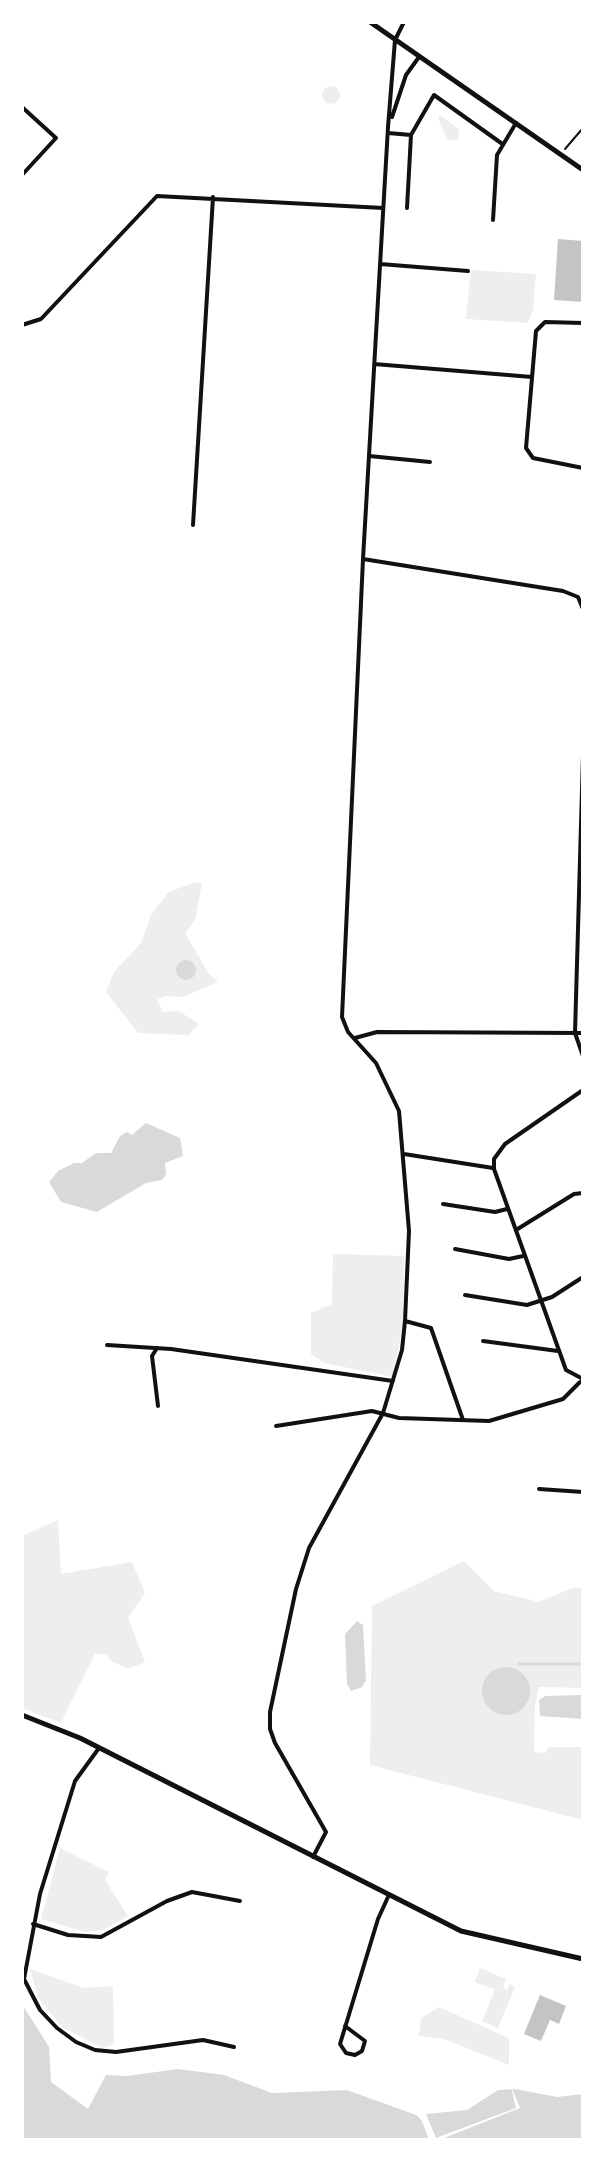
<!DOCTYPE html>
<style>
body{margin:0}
#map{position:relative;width:605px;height:2162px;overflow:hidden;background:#fff;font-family:Georgia,serif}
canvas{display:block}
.frame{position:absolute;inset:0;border:24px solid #fff;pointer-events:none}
</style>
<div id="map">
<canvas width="605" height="2162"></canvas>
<div class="frame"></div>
</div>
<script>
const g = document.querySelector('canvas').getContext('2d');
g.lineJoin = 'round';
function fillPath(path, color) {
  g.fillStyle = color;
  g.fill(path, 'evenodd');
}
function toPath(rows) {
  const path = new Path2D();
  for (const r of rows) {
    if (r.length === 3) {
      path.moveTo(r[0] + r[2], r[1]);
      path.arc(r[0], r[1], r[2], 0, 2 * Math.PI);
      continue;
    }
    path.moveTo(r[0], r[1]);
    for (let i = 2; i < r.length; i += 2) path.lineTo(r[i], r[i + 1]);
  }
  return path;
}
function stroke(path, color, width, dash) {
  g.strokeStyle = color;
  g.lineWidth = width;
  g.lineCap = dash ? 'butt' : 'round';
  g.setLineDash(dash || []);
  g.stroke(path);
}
fillPath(toPath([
 [331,95,9],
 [440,115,458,128,459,139,448,140,438,118],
 [471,270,536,274,533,309,528,323,466,319],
 [195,882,202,883,195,920,185,933,209,974,218,982,183,997,164,996,157,1000,163,1012,179,1011,199,1024,189,1035,138,1033,106,992,114,972,141,943,151,915,169,892],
 [333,1254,404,1256,403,1323,393,1377,324,1363,311,1354,311,1313,332,1304],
 [58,1520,61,1574,132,1562,145,1593,128,1618,145,1662,128,1669,111,1661,107,1654,95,1654,61,1723,22,1708,22,1536],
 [464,1561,494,1591,539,1602,572,1588,583,1588,583,1688,539,1687,535,1705,534,1752,545,1753,549,1747,583,1747,583,1820,370,1765,372,1606],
 [60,1848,109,1872,105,1880,128,1916,104,1930,85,1932,41,1919],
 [480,1968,506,1979,503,1989,508,1990,509,1984,515,1987,498,2028,482,2021,495,1990,475,1982],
 [30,1969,84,1988,113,1986,114,2044,103,2048,62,2027,38,1998],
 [439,2007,509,2038,509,2065,444,2039,419,2036,421,2018]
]), '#eee');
fillPath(toPath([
 [186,970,10],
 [146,1123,180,1138,183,1156,165,1163,166,1174,162,1180,146,1183,97,1212,61,1202,49,1182,58,1171,74,1163,82,1163,96,1153,111,1153,120,1136,127,1132,132,1135],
 [357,1621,363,1625,366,1680,362,1687,351,1691,347,1684,345,1634],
 [506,1691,24],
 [583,1695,583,1719,540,1716,539,1700,545,1696],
 [22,2004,49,2047,51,2082,88,2109,106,2075,127,2076,178,2069,224,2075,272,2093,347,2090,416,2115,467,2110,498,2090,515,2089,557,2097,583,2094,583,2140,22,2140]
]), '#d9d9d9');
fillPath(toPath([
 [511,2086,520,2108,439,2140,429,2140,422,2121,412,2110,424,2109,436,2138,516,2108]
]), '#fff');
stroke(toPath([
 [519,1664,583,1664]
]), '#d9d9d9', 3);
fillPath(toPath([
 [558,239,583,241,583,302,554,300],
 [540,1995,566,2006,559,2024,550,2020,541,2041,524,2034]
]), '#c4c4c4');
stroke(toPath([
 [565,149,583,128]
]), '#111', 2);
stroke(toPath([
 [22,107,56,138,22,175],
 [392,117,406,75,419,57],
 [388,133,411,135,434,95,501,143],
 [407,208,411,135],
 [493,220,497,155,516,123],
 [380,264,468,271],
 [583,323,545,322,536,331,526,448,533,458,583,468],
 [22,325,41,319,157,196,383,208],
 [374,364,532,377],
 [369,456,430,462],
 [193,525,213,197],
 [363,559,563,591,578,597,583,609],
 [583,755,575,1033,583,1056],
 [355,1038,377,1032,583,1033],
 [583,1090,505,1144,494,1159,494,1169,566,1370,583,1379],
 [404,1154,493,1168],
 [443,1204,495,1212,507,1209],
 [516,1230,574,1194,583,1193],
 [455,1249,509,1259,523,1256],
 [465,1295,527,1305,552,1297,583,1277],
 [405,1321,431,1328,463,1420],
 [483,1341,558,1351],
 [107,1345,171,1349,393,1381],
 [157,1348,152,1356,158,1406],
 [276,1426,372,1411,399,1418,489,1421,563,1399,580,1382],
 [539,1489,583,1492],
 [99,1748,75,1781,40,1894,24,1979,40,2010,57,2028,76,2042,95,2050,116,2052,203,2040,234,2047],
 [313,1857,326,1832,275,1743,270,1729,270,1712,296,1589,309,1548,383,1413,402,1350,405,1321,409,1231,399,1111,376,1063,348,1032,342,1017,363,559,388,127,395,40,404,22],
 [33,1924,68,1935,101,1937,167,1901,192,1892,240,1901],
 [345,2026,365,2041,362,2051,355,2055,346,2053,340,2044,378,1919,388,1897]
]), '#111', 4);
stroke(toPath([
 [370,22,583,170],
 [22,1715,80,1738,461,1931,583,1959]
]), '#111', 5);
</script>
